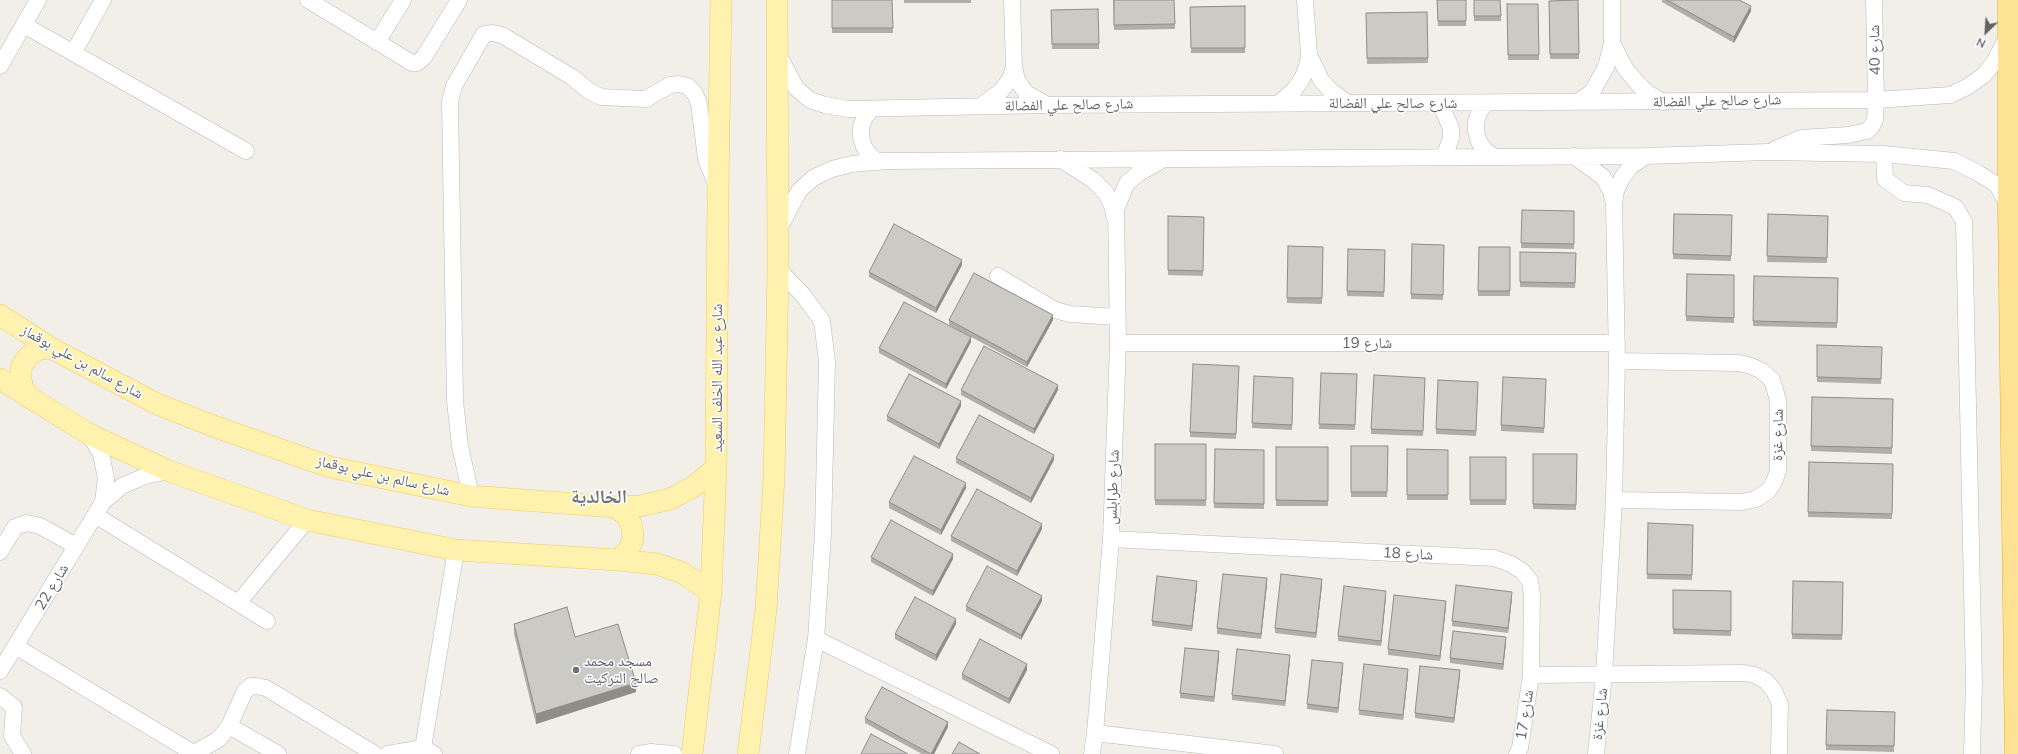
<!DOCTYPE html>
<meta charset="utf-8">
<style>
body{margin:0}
#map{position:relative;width:2018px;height:754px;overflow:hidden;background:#f1efe8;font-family:Mulish,sans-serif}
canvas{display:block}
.north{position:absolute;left:1966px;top:12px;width:40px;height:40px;-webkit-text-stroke:3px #fff;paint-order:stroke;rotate:205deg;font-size:11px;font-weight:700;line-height:16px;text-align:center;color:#5f6368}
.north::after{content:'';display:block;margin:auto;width:14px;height:18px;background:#5f6368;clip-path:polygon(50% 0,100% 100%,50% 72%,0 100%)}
</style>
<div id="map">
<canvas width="2018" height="754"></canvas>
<div class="north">N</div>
</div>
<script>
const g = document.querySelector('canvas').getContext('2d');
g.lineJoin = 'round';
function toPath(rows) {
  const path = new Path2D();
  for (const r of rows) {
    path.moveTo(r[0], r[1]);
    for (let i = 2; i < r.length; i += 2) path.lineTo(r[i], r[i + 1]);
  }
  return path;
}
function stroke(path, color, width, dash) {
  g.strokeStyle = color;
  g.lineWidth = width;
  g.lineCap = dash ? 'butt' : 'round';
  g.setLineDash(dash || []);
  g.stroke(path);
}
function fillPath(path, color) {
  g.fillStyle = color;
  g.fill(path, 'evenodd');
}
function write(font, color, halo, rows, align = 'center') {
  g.font = font + ' Mulish,"Noto Naskh Arabic",sans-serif';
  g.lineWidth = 3;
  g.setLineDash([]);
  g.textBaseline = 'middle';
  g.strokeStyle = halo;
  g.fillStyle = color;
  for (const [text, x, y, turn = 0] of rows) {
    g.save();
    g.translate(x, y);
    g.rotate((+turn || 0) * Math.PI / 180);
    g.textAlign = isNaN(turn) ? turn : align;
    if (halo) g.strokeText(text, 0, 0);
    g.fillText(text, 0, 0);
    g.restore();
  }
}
const minor = toPath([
 [308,0,412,63,417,63,424,57,459,0],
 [1012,0,1014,67,1017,80,1026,93,1047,105],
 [24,25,246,151],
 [377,42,403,0],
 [1612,43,1625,68,1638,84,1649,94,1663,102],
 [73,53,103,0],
 [778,54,796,88,810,100,825,105,848,109,1047,105,1876,100,1950,95,1967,87,1984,75,1995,61,2007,37],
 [1309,55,1321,80,1331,91,1348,103],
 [0,66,38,0],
 [1578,102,1592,92,1606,67,1612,43,1612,0],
 [1279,103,1294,90,1302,79,1307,66,1309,55,1305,0],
 [1436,103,1443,110,1451,128,1451,138,1444,157],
 [1486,103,1480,111,1476,121,1476,131,1479,142,1485,150,1494,157],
 [981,106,1001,91,1010,79,1014,67],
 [872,109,865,117,861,127,861,137,864,147,870,156,879,162],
 [1775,149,1801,138,1848,135,1867,131,1872,126,1875,120,1876,100,1874,0],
 [1884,154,1885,179,1904,193,1928,195,1955,207,1964,221,1974,682,1972,754],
 [1574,156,1603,177,1611,191,1614,204],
 [1060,159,1093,180,1106,193,1113,208,1114,216],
 [779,229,799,191,813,178,832,169,852,164,884,161,1646,156,1768,152,1884,154,1954,161,1978,173,1997,185,2008,205],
 [778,269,803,295,822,321,827,362,823,534,816,639,797,754],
 [998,276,1055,310,1070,314,1117,317],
 [1118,343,1617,343],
 [89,434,101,454,106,478,103,502],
 [471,496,460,446,455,401,450,102,454,86,484,34,493,33,502,35,572,77,589,91,601,97,646,99,670,85,678,84,688,86,695,94,699,103,706,159,716,184],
 [1614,500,1742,502,1756,499,1768,491,1774,482,1778,471,1778,400,1772,380,1762,371,1751,366,1739,363,1617,361],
 [95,515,267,621],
 [1111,539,1494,558,1511,564,1522,571,1530,581,1532,595,1531,675,1520,748,1517,754],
 [0,552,15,527,26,523,40,526,76,546],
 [238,603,307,520],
 [816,639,1051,754],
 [15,646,195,754],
 [0,671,103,502,122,486,145,476,169,471],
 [1531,675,1744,673,1755,675,1766,681,1774,691,1780,704,1779,754],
 [0,696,14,707,12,736,23,754],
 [229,726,278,754],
 [1095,733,1275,754],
 [423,748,456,550],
 [194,753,219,739,229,726,245,691,251,686,257,686,266,688,375,754],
 [388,754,423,748,434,754],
 [639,754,651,752,674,754],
 [1092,754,1095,733,1111,539,1118,343,1116,209,1127,183,1139,173,1162,160],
 [1596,754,1604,675,1614,500,1617,361,1614,204,1616,191,1622,178,1630,167,1646,156]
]);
const major = toPath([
 [0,315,51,348,157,404,216,427,330,467,471,496,615,507,640,506,670,499,693,487,716,468],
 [0,379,89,434,125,451,169,471,307,520,456,550,618,560,657,564,683,573,711,592],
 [30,398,23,388,20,377,22,365,29,356,39,349,51,348],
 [615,507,626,515,632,526,633,539,628,551,618,560],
 [692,754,711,592,716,468,718,186,721,0],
 [748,754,766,609,774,478,778,269,777,0]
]);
const highway = toPath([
 [2009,0,2009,206,2016,754]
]);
stroke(minor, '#b5b8bc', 17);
stroke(major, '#f2c960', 22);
stroke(highway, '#f9ab00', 23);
stroke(minor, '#fff', 16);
stroke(major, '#fff2af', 21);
stroke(highway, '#fde293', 22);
fillPath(toPath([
 [832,0,892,0,893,33,832,33],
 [904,0,971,0,971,3,904,3],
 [1113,0,1174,0,1175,29,1114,30],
 [1437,0,1466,0,1466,26,1438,26],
 [1474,0,1500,0,1501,21,1474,21],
 [1578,0,1579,59,1550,59,1549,1],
 [1662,0,1739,0,1751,11,1734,43,1662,2],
 [1507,4,1538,4,1539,60,1508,60],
 [1245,6,1245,53,1191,53,1190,7],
 [1098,9,1099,49,1052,49,1051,10],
 [1427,12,1428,63,1367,64,1366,13],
 [1522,210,1574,211,1574,249,1521,248],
 [1674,214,1732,215,1731,261,1673,259],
 [1768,214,1828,216,1827,263,1767,262],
 [1168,216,1204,217,1203,276,1168,275],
 [1412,244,1444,245,1443,300,1411,299],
 [1288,246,1323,247,1322,304,1287,303],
 [1479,247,1510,247,1510,296,1478,296],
 [1348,249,1385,250,1384,297,1347,296],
 [1520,252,1576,253,1575,288,1520,287],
 [962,265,936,313,869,277,869,272],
 [1687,274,1734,275,1734,323,1686,321],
 [1754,276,1838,278,1837,328,1753,326],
 [949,320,1053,320,1027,367,949,325],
 [971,342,946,389,879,353,879,348],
 [1817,345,1882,347,1881,384,1817,382],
 [1239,366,1236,439,1190,437,1190,432],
 [1321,373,1357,374,1355,430,1319,429],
 [1254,376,1293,378,1292,430,1252,428],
 [1425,378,1423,436,1371,434,1371,429],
 [1546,379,1544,433,1501,431,1501,425],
 [1438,380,1478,382,1476,436,1436,434],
 [961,390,1058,390,1034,434,961,395],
 [1812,397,1893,399,1892,454,1811,451],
 [961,406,939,449,887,421,887,416],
 [1155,444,1206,444,1206,506,1155,505],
 [1351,446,1388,446,1387,497,1351,497],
 [1276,447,1328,447,1328,506,1276,506],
 [1215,449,1264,450,1264,509,1214,508],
 [1407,449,1448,450,1448,500,1407,500],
 [1533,454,1577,454,1576,510,1533,509],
 [1470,457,1506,457,1506,505,1470,505],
 [956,458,1054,460,1031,503,956,463],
 [1809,462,1893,464,1892,519,1808,517],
 [966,488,941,535,889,508,889,502],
 [1648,523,1693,525,1692,580,1647,579],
 [1042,529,1017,576,951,541,951,536],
 [871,557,953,559,933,596,871,562],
 [1793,581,1843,582,1842,640,1792,639],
 [1267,584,1261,639,1217,634,1217,628],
 [1322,584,1316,638,1275,633,1275,628],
 [1197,586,1192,631,1152,626,1152,621],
 [1731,591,1731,636,1673,634,1673,629],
 [1386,596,1381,646,1338,641,1338,636],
 [1512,597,1508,633,1452,626,1452,621],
 [1042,601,1021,640,966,611,966,606],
 [1446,606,1440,661,1388,655,1388,649],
 [514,624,575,637,636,692,536,724,514,634],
 [956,624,936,661,895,639,895,634],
 [1506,642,1503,670,1450,663,1450,658],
 [1219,657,1214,702,1180,698,1180,693],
 [1290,660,1285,706,1232,700,1232,695],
 [1343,668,1338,713,1307,709,1307,704],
 [1027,670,1009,704,962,679,962,674],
 [1408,674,1403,720,1359,715,1359,710],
 [1460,675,1454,723,1415,718,1415,713],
 [1827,710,1895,712,1894,752,1826,750],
 [865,718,948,727,934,754,922,754,865,723]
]), '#afaea9');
fillPath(toPath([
 [1751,6,1751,11,1734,43,1734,37],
 [962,260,962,265,936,313,936,308],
 [1053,315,1053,320,1027,367,1027,362],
 [971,337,971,342,946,389,946,384],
 [1058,385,1058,390,1034,434,1034,429],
 [961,401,961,406,939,449,939,444],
 [1054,455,1054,460,1031,503,1031,498],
 [966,483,966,488,941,535,941,530],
 [1042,524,1042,529,1017,576,1017,571],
 [953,554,953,559,933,596,933,591],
 [1267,578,1267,584,1261,639,1261,634],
 [1322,579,1322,584,1316,638,1316,633],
 [1197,581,1197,586,1192,631,1192,626],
 [1386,591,1386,596,1381,646,1381,641],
 [1512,592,1512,597,1508,633,1508,628],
 [1042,596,1042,601,1021,640,1021,635],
 [1446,601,1446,606,1440,661,1440,656],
 [956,619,956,624,936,661,936,655],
 [1506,637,1506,642,1503,670,1503,664],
 [1219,651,1219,657,1214,702,1214,697],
 [1290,655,1290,660,1285,706,1285,701],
 [1343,663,1343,668,1338,713,1338,708],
 [1027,664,1027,670,1009,704,1009,699],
 [1408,669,1408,674,1403,720,1403,715],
 [1460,670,1460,675,1454,723,1454,718],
 [636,683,636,692,536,724,536,714],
 [948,722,948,727,934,754,931,754]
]), '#8f8d8a');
const building = toPath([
 [832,0,892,0,893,28,832,28,832,0],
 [1114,0,1174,0,1175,24,1114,25,1114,0],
 [1437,0,1466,0,1466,21,1438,21,1437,0],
 [1474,0,1500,0,1501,16,1474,16,1474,0],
 [1578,0,1579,54,1550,54,1549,1,1578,0],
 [1667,0,1739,0,1751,6,1734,37,1667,0],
 [1507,4,1538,4,1539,55,1508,55,1507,4],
 [1245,6,1245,48,1191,48,1190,7,1245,6],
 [1098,9,1099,44,1052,44,1051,10,1098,9],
 [1427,12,1428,58,1367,58,1366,13,1427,12],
 [1522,210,1574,211,1574,244,1521,243,1522,210],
 [1674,214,1732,215,1731,256,1673,254,1674,214],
 [1768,214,1828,216,1827,258,1767,256,1768,214],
 [1168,216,1204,217,1203,271,1168,270,1168,216],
 [894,224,962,260,936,308,869,272,894,224],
 [1412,244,1444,245,1443,295,1411,294,1412,244],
 [1288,246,1323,247,1322,298,1287,298,1288,246],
 [1479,247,1510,247,1510,291,1478,291,1479,247],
 [1348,249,1385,250,1384,292,1347,291,1348,249],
 [1520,252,1576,253,1575,283,1520,282,1520,252],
 [974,273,1053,315,1027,362,949,320,974,273],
 [1687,274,1734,275,1734,318,1686,316,1687,274],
 [1754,276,1838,278,1837,323,1753,321,1754,276],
 [904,302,971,337,946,384,879,348,904,302],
 [1817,345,1882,347,1881,379,1817,377,1817,345],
 [984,346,1058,385,1034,429,961,390,984,346],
 [1193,364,1239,366,1236,434,1190,432,1193,364],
 [1321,373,1357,374,1355,425,1319,424,1321,373],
 [909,374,961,401,939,444,887,416,909,374],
 [1374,375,1425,378,1423,431,1371,429,1374,375],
 [1254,376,1293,378,1292,425,1252,423,1254,376],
 [1503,377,1546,379,1544,428,1501,425,1503,377],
 [1438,380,1478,382,1476,431,1436,429,1438,380],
 [1812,397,1893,399,1892,448,1811,446,1812,397],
 [979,415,1054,455,1031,498,956,458,979,415],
 [1155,444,1206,444,1206,500,1155,500,1155,444],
 [1351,446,1388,446,1387,492,1351,492,1351,446],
 [1276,447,1328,447,1328,501,1276,500,1276,447],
 [1215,449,1264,450,1264,504,1214,503,1215,449],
 [1407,449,1448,450,1448,495,1407,495,1407,449],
 [1533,454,1577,454,1576,505,1533,504,1533,454],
 [914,456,966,483,941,530,889,502,914,456],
 [1470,457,1506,457,1506,500,1470,500,1470,457],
 [1809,462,1893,464,1892,514,1808,512,1809,462],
 [977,489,1042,524,1017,571,951,536,977,489],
 [891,520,953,554,933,591,871,557,891,520],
 [1648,523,1693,525,1692,575,1647,574,1648,523],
 [987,566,1042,596,1021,635,966,606,987,566],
 [1223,574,1267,578,1261,634,1217,628,1223,574],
 [1281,574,1322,579,1316,633,1275,628,1281,574],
 [1157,576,1197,581,1192,626,1152,621,1157,576],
 [1793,581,1843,582,1842,635,1792,634,1793,581],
 [1456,585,1512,592,1508,628,1452,621,1456,585],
 [1344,586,1386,591,1381,641,1338,636,1344,586],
 [1673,590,1731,591,1731,631,1673,629,1673,590],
 [1394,595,1446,601,1440,656,1388,649,1394,595],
 [915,597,956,619,936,655,895,634,915,597],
 [567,607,575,637,618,624,636,683,536,714,514,624,567,607],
 [1453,631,1506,637,1503,664,1450,658,1453,631],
 [980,639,1027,664,1009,699,962,674,980,639],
 [1185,648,1219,651,1214,697,1180,693,1185,648],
 [1237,649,1290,655,1285,701,1232,695,1237,649],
 [1312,660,1343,663,1338,708,1307,704,1312,660],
 [1364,664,1408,669,1403,715,1359,710,1364,664],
 [1420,666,1460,670,1454,718,1415,713,1420,666],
 [882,687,948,722,931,754,865,718,882,687],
 [1827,710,1895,712,1894,746,1826,745,1827,710],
 [871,734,908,754,861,754,871,734],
 [959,742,980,754,952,754,959,742]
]);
fillPath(building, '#cccac5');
stroke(building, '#8f8d8a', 1);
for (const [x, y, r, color] of [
 [576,670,4,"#6b7280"]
]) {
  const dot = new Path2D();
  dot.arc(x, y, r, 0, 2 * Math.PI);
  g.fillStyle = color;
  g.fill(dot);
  stroke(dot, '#fff', 1.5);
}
write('15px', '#5f6368', '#fff', [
 ["شارع 40",1875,50,-91],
 ["شارع صالح علي الفضالة",1717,101,-1],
 ["شارع صالح علي الفضالة",1393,103],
 ["شارع صالح علي الفضالة",1069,105,-1],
 ["شارع 19",1367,343],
 ["شارع سالم بن علي بوقماز",82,362,29],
 ["شارع عبد الله الخلف السعيد",717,378,-90],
 ["شارع غزة",1778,435,-89],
 ["شارع سالم بن علي بوقماز",383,476,13],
 ["شارع طرابلس",1113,487,-88],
 ["شارع 18",1408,554,3],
 ["شارع 22",52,587,-59],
 ["شارع غزة",1600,714,-84],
 ["شارع 17",1525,715,-81]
]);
write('15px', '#5b616d', '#fff', [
 ["مسجد محمد",584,661],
 ["صالح التركيت",584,678]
], 'left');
write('bold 19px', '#70757a', '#fff', [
 ["الخالدية",599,497]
]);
</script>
